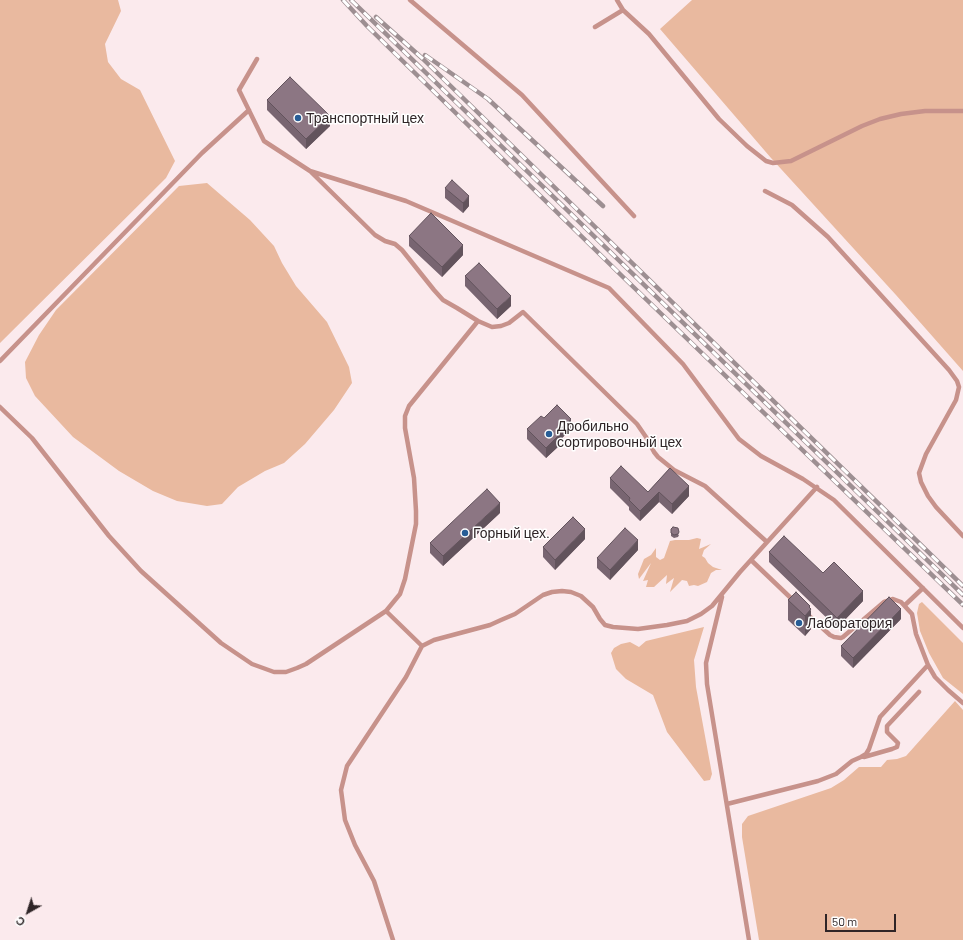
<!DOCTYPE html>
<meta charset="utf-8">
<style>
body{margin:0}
#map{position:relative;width:963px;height:940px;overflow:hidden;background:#fbeaed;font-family:Barlow,sans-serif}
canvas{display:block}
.north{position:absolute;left:8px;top:892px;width:40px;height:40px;-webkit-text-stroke:3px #fff;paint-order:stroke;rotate:219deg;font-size:11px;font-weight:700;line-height:16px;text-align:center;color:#2f2527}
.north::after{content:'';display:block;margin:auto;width:14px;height:18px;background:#2f2527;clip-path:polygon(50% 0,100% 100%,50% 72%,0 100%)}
.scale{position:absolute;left:825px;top:914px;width:71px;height:18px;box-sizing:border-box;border:2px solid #2f2527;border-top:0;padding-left:5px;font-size:12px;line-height:14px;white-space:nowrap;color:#2f2527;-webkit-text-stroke:3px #fff;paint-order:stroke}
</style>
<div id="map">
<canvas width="963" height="940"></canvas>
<div class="north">С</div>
<div class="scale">50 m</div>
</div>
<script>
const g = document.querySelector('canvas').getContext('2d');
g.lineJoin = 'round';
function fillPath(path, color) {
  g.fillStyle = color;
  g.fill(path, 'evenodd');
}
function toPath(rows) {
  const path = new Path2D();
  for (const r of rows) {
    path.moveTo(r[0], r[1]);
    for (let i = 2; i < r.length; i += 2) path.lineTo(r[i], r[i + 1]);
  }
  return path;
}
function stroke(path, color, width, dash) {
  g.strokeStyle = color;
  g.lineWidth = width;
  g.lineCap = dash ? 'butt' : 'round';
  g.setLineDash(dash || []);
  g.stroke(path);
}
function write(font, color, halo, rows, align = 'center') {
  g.font = font + ' Barlow,sans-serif';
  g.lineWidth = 3;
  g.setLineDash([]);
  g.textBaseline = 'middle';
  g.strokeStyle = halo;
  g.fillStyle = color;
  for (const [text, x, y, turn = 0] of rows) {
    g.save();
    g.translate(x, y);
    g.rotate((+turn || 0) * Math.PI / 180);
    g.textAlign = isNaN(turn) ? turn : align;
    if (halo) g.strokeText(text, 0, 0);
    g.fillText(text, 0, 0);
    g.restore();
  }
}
fillPath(toPath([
 [0,0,118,0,121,11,105,44,108,62,121,79,140,90,175,161,166,178,0,343],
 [692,0,963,0,963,371,896,295,771,158,660,29],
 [207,183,250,220,274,246,282,263,296,286,327,322,349,367,352,383,334,410,305,444,284,463,265,471,238,487,222,504,207,506,177,501,153,491,119,471,73,437,35,396,26,378,25,362,39,335,56,310,179,186],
 [697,538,701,539,699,549,711,544,704,550,702,556,705,558,708,563,713,567,722,570,716,570,711,573,707,582,698,586,694,585,689,586,687,581,682,580,670,592,674,578,666,584,667,575,654,587,646,587,648,580,643,581,651,563,639,579,638,574,644,559,651,555,656,548,656,557,660,560,664,558,670,541,675,540,689,540],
 [922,602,963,643,963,694,943,678,929,653,920,631,917,613,919,604],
 [704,627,694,660,696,687,712,774,710,780,704,781,667,732,653,695,626,679,616,669,611,653,614,648,621,644,630,642,639,647,646,641],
 [955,701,963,710,963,940,759,940,742,837,742,824,748,816,831,788,844,780,859,767,881,767,887,760,897,759,906,756]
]), '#e9b99f');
stroke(toPath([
 [410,0,522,95,634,216],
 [617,0,623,10,649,34,719,119,747,146,766,161,773,163,791,161,862,126,880,119,901,114,925,111,963,111],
 [595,27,623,10],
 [257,59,239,90,264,141,310,171,375,235,385,241,395,244,402,250,434,290,443,300,457,308,478,321,492,327,501,326,509,323,523,312,637,424,646,437,654,452,658,457,674,470,705,486,767,542],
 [310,171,406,201,609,288,683,364,739,439,761,456,803,479,834,500,963,628],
 [765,191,792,205,828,237,949,370,957,381,959,387,956,400,926,454,919,473,921,482,928,496,936,507,963,536],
 [0,361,202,153,249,110],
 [0,407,32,438,109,536,141,571,221,643,252,664,274,672,286,672,297,668,306,664,386,611,422,646],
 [751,560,795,602],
 [722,597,706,663,707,684,749,940],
 [905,605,923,588],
 [386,611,400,594,405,579,416,524,416,511,414,478,405,428,405,416,409,406,478,321],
 [807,614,830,635,834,637,841,638,843,637,884,602,893,599,901,602,912,614,916,634,928,665,935,677,948,690,963,703],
 [864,757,892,749,897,747,898,743,887,732,887,726,919,692],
 [727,804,818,781,836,774,852,761,861,757,866,754,869,749,880,717,928,665],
 [393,940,374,881,355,845,345,820,341,790,347,766,406,677,422,646,434,640,490,625,501,620,515,614,543,595,552,592,562,591,571,592,581,596,593,607,600,619,605,625,613,627,638,629,667,625,687,621,701,614,712,606,740,572,817,487]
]), '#c7928b', 4.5);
const rail = toPath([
 [343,0,367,26,622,276,963,605],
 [351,0,963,595],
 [376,17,423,59,963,586],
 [425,55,488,99,603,206]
]);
stroke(rail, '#9d8f92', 4.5);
stroke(rail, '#fff', 3, [9]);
fillPath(toPath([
 [267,100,330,126,306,149,267,110],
 [445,188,469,206,463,213,445,198],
 [409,236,463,255,442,277,409,246],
 [465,276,511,306,497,319,465,286],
 [544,418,571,429,560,440,560,445,546,458,527,439,527,429],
 [670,468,689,496,672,514,659,502,640,521,629,510,629,507,610,488,610,478,648,492],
 [500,513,443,566,430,553,430,543],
 [671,529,679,535,678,537,674,538,671,536],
 [585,539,555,570,543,557,543,547],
 [638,550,610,580,597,568,597,558],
 [769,552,823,573,863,601,837,628,769,562],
 [788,600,810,608,811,629,805,636,788,620],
 [901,619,853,668,841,656,841,646]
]), '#786571');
fillPath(toPath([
 [330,116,330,126,306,149,306,139],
 [469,196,469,206,463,213,463,203],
 [463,245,463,255,442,277,442,267],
 [511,296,511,306,497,319,497,309],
 [571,419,571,429,560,440,560,445,546,458,546,448,557,432],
 [689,486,689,496,672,514,672,504],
 [659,492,659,502,640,521,640,511],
 [500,503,500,513,443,566,443,556],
 [585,529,585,539,555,570,555,560],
 [638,540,638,550,610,580,610,570],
 [863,591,863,601,837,628,837,618],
 [810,606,810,611,811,609,811,629,805,636,805,616,809,607],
 [901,609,901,619,853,668,853,658]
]), '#62535c');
const building = toPath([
 [290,77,330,116,306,139,267,100,290,77],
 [452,180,469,196,463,203,445,188,452,180],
 [431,213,463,245,442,267,409,236,431,213],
 [479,263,511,296,497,309,465,276,479,263],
 [557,405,571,419,557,432,560,434,546,448,527,429,541,416,544,418,557,405],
 [621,466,648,492,670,468,689,486,672,504,659,492,640,511,629,500,630,498,610,478,621,466],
 [487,489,500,503,443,556,430,543,487,489],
 [573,517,585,529,555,560,543,547,573,517],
 [673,527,678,528,679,532,678,534,674,535,671,533,671,529,673,527],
 [625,528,638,540,610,570,597,558,625,528],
 [784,536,823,573,834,562,863,591,837,618,769,552,784,536],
 [796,592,810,606,809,607,811,609,805,616,788,600,796,592],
 [889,597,901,609,853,658,841,646,889,597]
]);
fillPath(building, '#8c7683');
stroke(building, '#62535c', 1);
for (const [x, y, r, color] of [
 [298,118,4,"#275d96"],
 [549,434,4,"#275d96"],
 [465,533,4,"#275d96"],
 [799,623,4,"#275d96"]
]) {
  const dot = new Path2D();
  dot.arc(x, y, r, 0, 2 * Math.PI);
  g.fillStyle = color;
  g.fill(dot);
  stroke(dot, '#fff', 1.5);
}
write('14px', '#2f2527', '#fff', [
 ["Транспортный цех",306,118],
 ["Дробильно",557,426],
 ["сортировочный цех",557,442],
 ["Горный цех.",473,533],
 ["Лаборатория",807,623]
], 'left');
</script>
